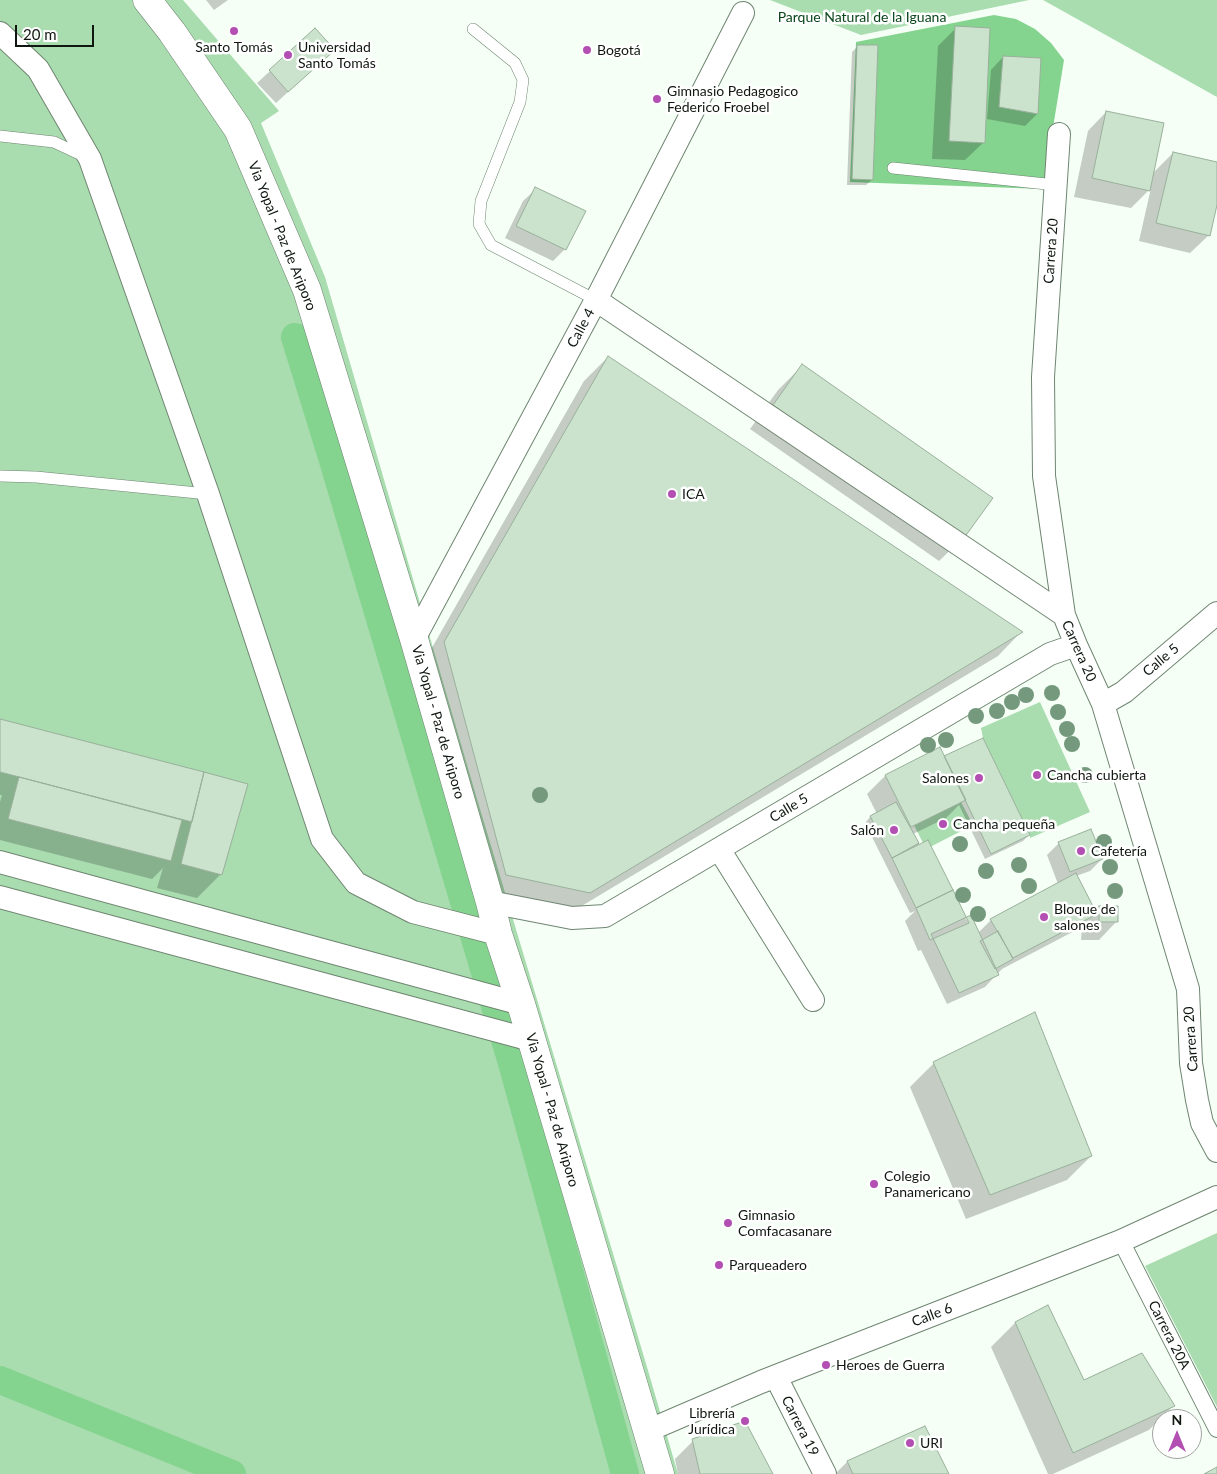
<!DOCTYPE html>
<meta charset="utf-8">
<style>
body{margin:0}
#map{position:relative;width:1217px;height:1474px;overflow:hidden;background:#f5fff6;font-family:Lato,sans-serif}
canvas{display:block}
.north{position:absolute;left:1152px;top:1409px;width:50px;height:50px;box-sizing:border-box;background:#fff;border:1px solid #9fa29f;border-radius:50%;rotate:0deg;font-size:14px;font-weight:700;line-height:20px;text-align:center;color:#0f1710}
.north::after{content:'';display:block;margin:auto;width:18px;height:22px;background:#b34eb3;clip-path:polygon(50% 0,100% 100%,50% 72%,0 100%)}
.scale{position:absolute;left:15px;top:25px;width:79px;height:22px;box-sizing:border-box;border:2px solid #0f1710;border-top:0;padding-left:6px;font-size:15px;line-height:18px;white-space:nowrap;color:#0f1710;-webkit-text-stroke:4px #fff;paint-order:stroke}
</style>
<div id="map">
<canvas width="1217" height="1474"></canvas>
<div class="north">N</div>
<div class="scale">20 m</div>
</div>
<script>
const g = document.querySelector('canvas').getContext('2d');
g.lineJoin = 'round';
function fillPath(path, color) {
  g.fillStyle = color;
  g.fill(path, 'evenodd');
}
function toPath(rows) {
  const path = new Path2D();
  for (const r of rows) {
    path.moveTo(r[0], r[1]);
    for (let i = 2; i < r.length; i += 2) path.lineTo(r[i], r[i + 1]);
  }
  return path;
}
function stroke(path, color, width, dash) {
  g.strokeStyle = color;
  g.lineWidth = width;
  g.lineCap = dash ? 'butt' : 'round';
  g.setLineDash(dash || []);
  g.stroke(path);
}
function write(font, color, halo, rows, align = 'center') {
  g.font = font + ' Lato,sans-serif';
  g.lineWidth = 5;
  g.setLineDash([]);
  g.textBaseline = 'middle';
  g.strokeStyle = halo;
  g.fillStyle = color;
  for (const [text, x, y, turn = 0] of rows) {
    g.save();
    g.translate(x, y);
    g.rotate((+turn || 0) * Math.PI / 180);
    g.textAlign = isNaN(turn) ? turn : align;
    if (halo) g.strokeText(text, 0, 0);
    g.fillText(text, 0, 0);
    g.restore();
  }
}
fillPath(toPath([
 [0,0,183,0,279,111,261,123,325,277,477,799,647,1367,678,1474,0,1474],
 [770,0,1029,0,861,35],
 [1043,0,1217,0,1217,97],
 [1040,702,1090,812,1030,838,1030,835,983,738,981,728],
 [960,800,973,825,926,849,913,823],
 [1217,1233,1217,1407,1145,1266]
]), '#a9dcaf');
fillPath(toPath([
 [994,15,1016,19,1035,29,1051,43,1064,60,1043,189,850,182,856,42]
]), '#84d38f');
fillPath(toPath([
 [206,0,228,0,214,10],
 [956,28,984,142,965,160,932,159,938,46],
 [315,30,334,50,276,103,257,83],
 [858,46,872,180,866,185,847,185,852,52],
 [1003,57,1037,114,1025,126,987,119,991,70],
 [1106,112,1152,174,1173,153,1217,163,1217,200,1209,235,1190,253,1139,241,1151,188,1131,208,1074,197,1088,131],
 [536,189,565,249,553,261,505,238,523,201],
 [608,357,1021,632,998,656,565,916,482,899,421,667,584,381],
 [802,366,963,538,939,561,750,429,778,390],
 [0,721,202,777,221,874,197,898,157,888,163,868,152,879,0,840,0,802,2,795,0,795],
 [944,758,1029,835,1023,841,985,859,959,805,946,818,913,834,966,919,978,933,991,920,1058,884,1047,855,1059,843,1102,859,1090,871,1076,876,1095,912,1100,907,1117,921,1099,940,1081,940,1082,927,1002,969,985,987,947,1004,921,950,918,951,905,921,915,911,910,913,865,823,870,817,877,814,867,794,885,776],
 [934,1063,1091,1156,1067,1180,966,1219,910,1087],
 [1015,1323,1084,1382,1173,1406,1149,1430,1053,1474,1048,1474,991,1347],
 [924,1427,948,1474,835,1474,847,1462],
 [693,1441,772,1474,678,1474,675,1459]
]), '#0003');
stroke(toPath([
 [295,337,332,457,512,1063,625,1474],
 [0,1380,232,1474]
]), '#84d38f', 28);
const building = toPath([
 [955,26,990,28,985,143,949,141,955,26],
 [315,28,335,50,288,92,269,70,315,28],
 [857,45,878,45,873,180,852,179,857,45],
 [1003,56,1041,58,1038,114,999,107,1003,56],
 [1106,111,1164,123,1150,191,1092,178,1106,111],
 [1173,152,1217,162,1217,205,1210,236,1156,223,1173,152],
 [535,187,586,211,566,250,516,226,535,187],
 [608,356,1023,632,590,893,506,875,444,642,608,356],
 [802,364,993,498,964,538,773,405,802,364],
 [0,719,204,772,192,822,0,772,0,719],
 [983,738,1030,835,991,854,944,756,983,738],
 [940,747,966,800,911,827,885,775,940,747],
 [204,772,248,784,222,875,181,864,204,772],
 [19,777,182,820,171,861,8,819,19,777],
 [896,802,919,843,892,858,870,816,896,802],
 [1091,829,1103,859,1070,872,1058,842,1091,829],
 [928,840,953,890,916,908,892,858,928,840],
 [1076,873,1097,914,1013,958,990,919,1076,873],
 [953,890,969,923,930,940,916,908,953,890],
 [1099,906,1118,906,1118,922,1099,922,1099,906],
 [971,915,999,975,959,993,931,934,971,915],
 [998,931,1013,959,995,969,980,941,998,931],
 [1035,1012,1092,1156,990,1195,933,1062,1035,1012],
 [1048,1305,1084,1380,1142,1353,1175,1406,1073,1453,1015,1322,1048,1305],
 [745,1421,773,1474,700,1474,692,1439,745,1421],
 [925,1426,949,1474,853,1474,847,1461,925,1426],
 [1217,1467,1217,1474,1204,1474,1217,1467]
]);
fillPath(building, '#cbe3cd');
stroke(building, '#99b09b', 1);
const service = toPath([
 [473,29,515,63,523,80,520,102,481,201,479,224,491,245,596,300],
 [0,136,54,142,86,157],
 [893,168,1056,185],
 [0,476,36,477,208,494]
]);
const pedestrian = toPath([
 [1121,1241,1217,1429]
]);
const minor = toPath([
 [0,33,38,69,90,159,208,494,322,839,356,883,413,912,498,934],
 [1059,134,1043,377,1044,476,1064,615,1076,645,1103,704,1188,989,1191,1063,1197,1100,1202,1123,1217,1151],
 [596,300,1064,615],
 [414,639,596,300,743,13],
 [1103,704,1124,692,1217,613],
 [719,849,813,1000],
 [0,862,521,1004],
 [0,897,531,1040],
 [490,902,572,918,605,916,1050,654,1076,645],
 [776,1377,825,1474],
 [647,1431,761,1382,1121,1241,1217,1197]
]);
const primary = toPath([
 [147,0,172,32,238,129,307,290,414,639,490,902,498,934,521,1004,660,1474]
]);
stroke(service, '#6f8571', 12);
stroke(pedestrian, '#6f8571', 18);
stroke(minor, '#6f8571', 24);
stroke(primary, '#6f8571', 29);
stroke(service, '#fff', 11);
stroke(pedestrian, '#fff', 16);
stroke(minor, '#fff', 22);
stroke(primary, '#fff', 28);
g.fillStyle = '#74997d';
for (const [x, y] of [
 [1052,693],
 [1026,695],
 [1012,702],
 [997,711],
 [1058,712],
 [976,716],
 [1067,729],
 [946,740],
 [1072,744],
 [928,745],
 [1085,775],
 [540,795],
 [1104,842],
 [960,844],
 [1019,865],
 [1110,867],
 [986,871],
 [1029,886],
 [1115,891],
 [963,895],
 [978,914]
]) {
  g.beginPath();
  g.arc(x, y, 8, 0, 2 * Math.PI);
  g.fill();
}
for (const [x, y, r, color] of [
 [234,31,5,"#b34eb3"],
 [587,50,5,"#b34eb3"],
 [288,55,5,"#b34eb3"],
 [657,99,5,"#b34eb3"],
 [672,494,5,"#b34eb3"],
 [1037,775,5,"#b34eb3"],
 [979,778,5,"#b34eb3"],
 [943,824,5,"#b34eb3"],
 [894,830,5,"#b34eb3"],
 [1081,851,5,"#b34eb3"],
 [1044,917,5,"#b34eb3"],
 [874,1184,5,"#b34eb3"],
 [728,1223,5,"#b34eb3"],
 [719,1265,5,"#b34eb3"],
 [826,1365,5,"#b34eb3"],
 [745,1421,5,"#b34eb3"],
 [910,1443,5,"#b34eb3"]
]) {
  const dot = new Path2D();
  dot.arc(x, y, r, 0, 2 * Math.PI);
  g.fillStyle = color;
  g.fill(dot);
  stroke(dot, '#fff', 2);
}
write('14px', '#0a451a', '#fff', [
 ["Parque Natural de la Iguana",862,17]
]);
write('14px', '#0f1710', '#fff', [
 ["Santo Tomás",234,47,"center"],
 ["Universidad",298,47],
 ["Santo Tomás",298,63],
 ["Bogotá",597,50],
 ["Gimnasio Pedagogico",667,91],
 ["Federico Froebel",667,107],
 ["ICA",682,494],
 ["Cancha cubierta",1047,775],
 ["Salones",969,778,"right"],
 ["Cancha pequeña",953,824],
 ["Salón",884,830,"right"],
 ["Cafetería",1091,851],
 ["Bloque de",1054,909],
 ["salones",1054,925],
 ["Colegio",884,1176],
 ["Panamericano",884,1192],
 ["Gimnasio",738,1215],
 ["Comfacasanare",738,1231],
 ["Parqueadero",729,1265],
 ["Heroes de Guerra",836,1365],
 ["Librería",735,1413,"right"],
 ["Jurídica",735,1429,"right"],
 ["URI",920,1443]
], 'left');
write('14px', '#0f1710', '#fff', [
 ["Via Yopal - Paz de Ariporo",282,236,68],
 ["Carrera 20",1051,251,-86],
 ["Calle 4",581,328,-62],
 ["Carrera 20",1079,651,66],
 ["Calle 5",1161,660,-40],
 ["Via Yopal - Paz de Ariporo",438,722,74],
 ["Calle 5",789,808,-31],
 ["Carrera 20",1191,1039,-94],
 ["Via Yopal - Paz de Ariporo",552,1110,74],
 ["Calle 6",932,1315,-21],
 ["Carrera 20A",1169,1335,63],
 ["Carrera 19",800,1426,63]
]);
</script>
